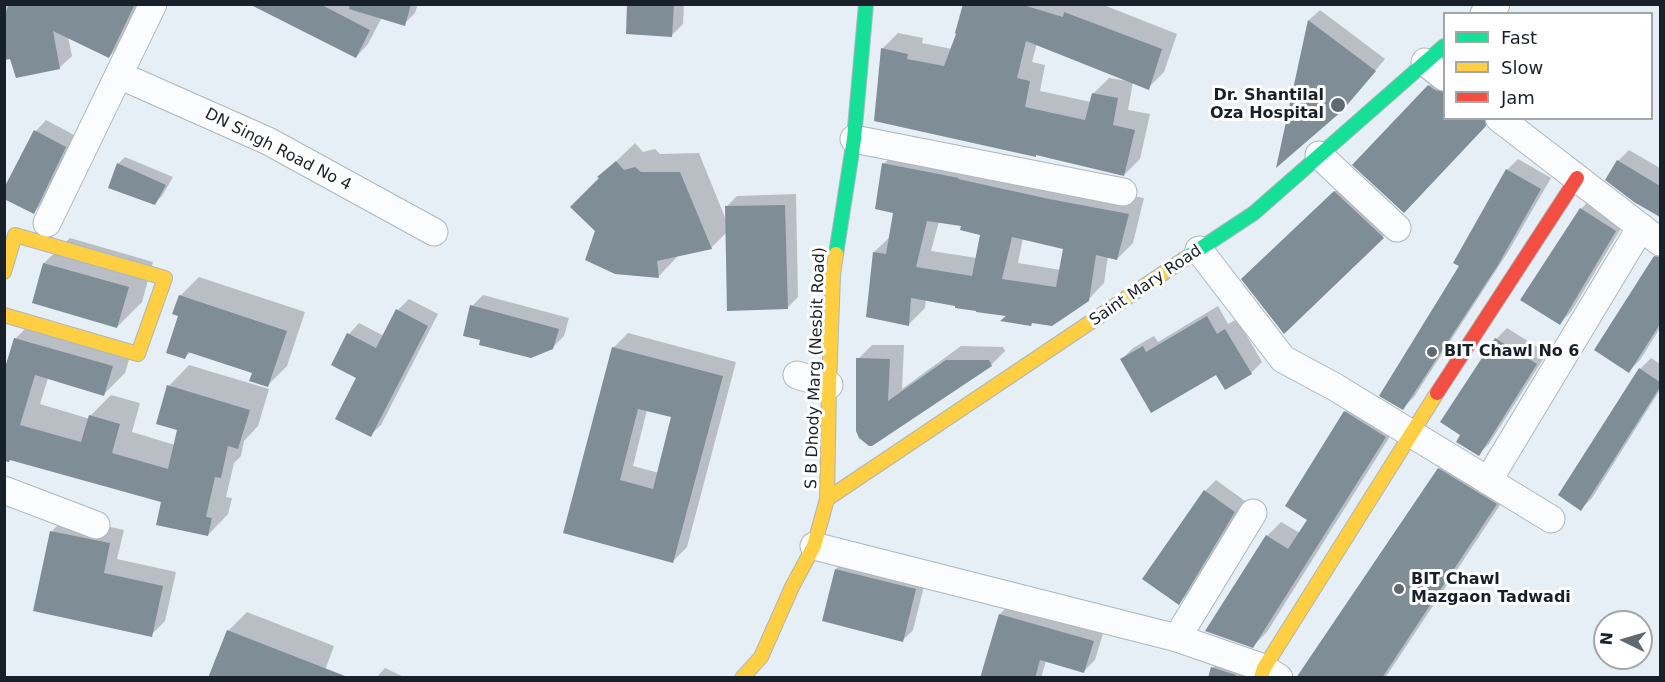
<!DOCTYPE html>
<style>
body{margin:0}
#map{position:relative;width:1665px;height:682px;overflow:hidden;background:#e6eef6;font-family:"DejaVu Sans",sans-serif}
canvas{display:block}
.frame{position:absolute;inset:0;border:6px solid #182129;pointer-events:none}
.legend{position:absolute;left:1443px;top:12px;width:210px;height:108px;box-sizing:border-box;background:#fff;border:2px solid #a3a6a9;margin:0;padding:8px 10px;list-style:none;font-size:18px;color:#182129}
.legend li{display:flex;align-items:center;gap:12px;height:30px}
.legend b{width:30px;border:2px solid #a3a6a9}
.north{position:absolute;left:1593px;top:610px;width:60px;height:60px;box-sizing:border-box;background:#fff;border:2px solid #a3a6a9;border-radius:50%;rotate:275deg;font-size:16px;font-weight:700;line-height:24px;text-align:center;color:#182129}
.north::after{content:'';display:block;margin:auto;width:21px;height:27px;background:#606971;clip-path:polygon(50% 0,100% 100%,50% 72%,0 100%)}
</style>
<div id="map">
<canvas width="1665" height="682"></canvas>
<div class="frame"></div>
<ul class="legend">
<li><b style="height:8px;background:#16e098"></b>Fast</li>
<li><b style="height:8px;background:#ffcf43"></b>Slow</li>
<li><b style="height:8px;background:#f24e42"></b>Jam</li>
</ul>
<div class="north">N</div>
</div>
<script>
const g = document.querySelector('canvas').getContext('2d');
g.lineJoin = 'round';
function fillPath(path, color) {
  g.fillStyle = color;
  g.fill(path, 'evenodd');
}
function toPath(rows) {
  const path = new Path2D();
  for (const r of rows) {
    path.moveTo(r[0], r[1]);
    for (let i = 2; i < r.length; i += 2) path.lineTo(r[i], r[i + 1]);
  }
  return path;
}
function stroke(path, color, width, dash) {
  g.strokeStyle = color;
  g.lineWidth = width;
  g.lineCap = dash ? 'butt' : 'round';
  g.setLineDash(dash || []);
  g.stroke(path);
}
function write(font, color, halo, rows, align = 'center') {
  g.font = font + ' "DejaVu Sans",sans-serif';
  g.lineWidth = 6;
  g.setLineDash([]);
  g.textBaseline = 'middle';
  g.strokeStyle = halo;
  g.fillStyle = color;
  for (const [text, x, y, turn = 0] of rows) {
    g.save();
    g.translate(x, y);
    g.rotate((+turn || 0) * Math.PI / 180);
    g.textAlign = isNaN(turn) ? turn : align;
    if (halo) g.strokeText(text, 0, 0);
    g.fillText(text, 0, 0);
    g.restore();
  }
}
fillPath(toPath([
 [4,4,140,4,121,44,109,57,68,37,72,56,59,68,11,57,4,59],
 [252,4,418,4,415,13,404,24,382,17,368,44,356,57],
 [629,4,684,4,683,24,672,35],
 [965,4,1101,4,1177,34,1164,72,1148,88,1133,82,1128,110,1150,114,1140,159,1124,175,882,49,898,33,923,38,922,43,952,49],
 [1037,43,1128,80,1128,81,1109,78,1093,94,1091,102,1040,91,1045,65,1032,62],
 [1320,10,1385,59,1352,98,1279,164,1309,20],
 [1444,72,1444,118,1492,118,1418,197,1354,165,1429,86],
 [46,120,76,136,44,201,34,212,36,131],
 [635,143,643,152,655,149,660,154,699,153,726,220,726,207,737,196,796,194,798,297,787,308,727,232,711,248,677,255,677,257,659,276,597,231,601,178,600,177],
 [900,147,1066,184,1144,198,1133,243,1117,259,1108,256,1104,283,1088,300,1034,321,926,299,925,308,909,324,874,252,891,236,895,212,884,164],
 [939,221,962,225,981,234,977,258,931,251],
 [1023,238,1065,247,1061,270,1018,263],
 [1629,150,1660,168,1660,216,1634,200,1618,161],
 [125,157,173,177,162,196,154,204,118,164],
 [1518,159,1551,178,1508,252,1414,397,1403,408,1461,266,1455,262,1507,170],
 [1349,178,1397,223,1284,332,1258,265],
 [1592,198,1626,220,1571,312,1560,323,1581,209],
 [70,238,153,262,142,302,117,327,33,302,44,263],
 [1660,253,1660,328,1640,360,1629,371,1654,259],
 [199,277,305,312,287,366,268,385,254,372,191,352,185,357,180,315,180,296],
 [483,295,569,318,564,336,552,348,482,338,472,306],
 [409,299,438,314,381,425,370,435,349,334,359,323,384,336,398,310],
 [1218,306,1228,324,1237,319,1262,362,1251,373,1217,373,1122,359,1133,348,1154,336,1158,342],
 [36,318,133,346,125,373,104,394,48,378,40,404,90,419,90,416,111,395,140,403,132,432,175,445,178,429,169,386,189,365,269,389,258,426,244,441,241,456,234,463,226,497,232,498,228,514,208,535,163,501,4,456,15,339],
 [1507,328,1547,353,1489,444,1478,454,1462,435,1442,422,1496,339],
 [628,333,736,362,687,547,673,561,565,532,613,348],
 [647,410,672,416,659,473,633,466],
 [872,345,904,345,902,389,961,346,1003,347,1005,351,991,365,869,444,858,359],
 [1651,358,1660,364,1660,390,1592,498,1581,509,1640,369],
 [1359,398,1399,422,1267,632,1253,646,1207,630,1267,536,1281,522,1300,533,1309,519,1345,412],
 [1453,455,1510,490,1385,678,1298,677,1439,469],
 [1216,480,1245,501,1189,592,1179,603,1205,491],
 [66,517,124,530,117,559,176,572,165,621,151,635,52,531],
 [847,558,926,578,913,630,902,641,836,569],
 [1011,603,1104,630,1095,660,1084,671,1046,661,1041,678,982,678,1000,614],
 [247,612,334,646,322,678,228,631],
 [1227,653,1259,678,1209,678,1213,667],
 [385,668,406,678,376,678]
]), '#0003');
fillPath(toPath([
 [9,4,135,4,109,58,53,31,60,69,16,78,10,59,4,60,4,17],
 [249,4,320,4,370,30,356,58],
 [350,4,411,4,405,26,349,9],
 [627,4,674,4,672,37,626,34],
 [963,4,1020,4,1063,17,1064,12,1162,49,1149,90,1026,41,1017,78,1030,81,1025,107,1085,120,1092,93,1118,98,1113,125,1135,130,1124,176,1036,155,1036,157,874,121,881,48,908,54,907,59,944,66,956,34,955,33],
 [1308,20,1376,71,1342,111,1276,168],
 [1428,85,1435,90,1444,92,1444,118,1484,118,1486,126,1404,213,1352,165],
 [34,130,66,147,34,214,4,199,4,188],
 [1617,160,1660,186,1660,217,1634,202,1605,180],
 [616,161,624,170,635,167,641,172,680,172,712,249,657,261,659,278,615,274,585,260,595,231,570,207,599,178,597,177],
 [117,163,166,185,155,205,108,188],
 [882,163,959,178,958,179,1049,199,1129,214,1117,260,1096,255,1089,301,1052,326,1032,323,1031,326,1000,321,1006,316,976,312,976,311,955,308,955,306,911,298,909,326,866,317,873,252,886,254,893,213,875,209],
 [927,221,961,226,960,230,980,235,972,276,916,267],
 [1012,237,1063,249,1056,287,1002,279],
 [1506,169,1541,189,1498,265,1403,410,1379,396,1459,266,1453,263],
 [1334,191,1384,238,1284,334,1241,279],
 [785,205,788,309,727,311,725,206],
 [1580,208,1616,231,1560,325,1520,300],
 [1654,256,1660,257,1660,324,1629,373,1594,350],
 [43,263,129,287,117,328,32,303],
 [179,295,287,331,268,387,249,381,252,373,188,352,185,359,166,353,178,316,172,314],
 [470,305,559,329,553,349,531,358,479,345,480,340,463,336],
 [396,309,428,326,371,437,335,419,356,378,331,365,347,333,376,348],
 [1207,316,1217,334,1225,329,1252,374,1225,390,1216,375,1151,413,1120,359,1143,346,1146,352],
 [14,338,113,366,104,396,35,375,20,425,81,442,89,415,120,424,112,453,168,469,177,430,156,424,167,385,250,410,238,449,228,446,221,478,215,477,206,517,212,518,208,536,156,525,161,502,10,460,9,462,4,461,4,371],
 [1495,338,1537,364,1479,456,1456,442,1460,435,1440,422],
 [612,347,723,376,673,563,563,533],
 [638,409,671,417,653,489,620,480],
 [856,358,890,359,888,401,946,360,989,360,992,366,872,446,869,446,859,438,856,431],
 [1639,368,1660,382,1660,387,1581,511,1558,495],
 [1344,411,1386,437,1253,648,1205,631,1266,535,1288,549,1307,520,1285,506],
 [1438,468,1497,504,1382,678,1296,678],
 [1204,490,1235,512,1179,605,1142,579],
 [50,531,110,543,104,573,163,586,152,637,33,611],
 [835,569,916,589,903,642,822,621],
 [999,614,1094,641,1084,673,1040,660,1035,678,980,678],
 [227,630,345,676,345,678,208,678],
 [1211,667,1236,675,1234,678,1208,678]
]), '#7f8d97');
const street = toPath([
 [1484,14,1496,4],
 [1425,62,1444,77],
 [119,75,268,141,434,232],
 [1499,118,1660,242],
 [854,139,1123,192],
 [1319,155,1397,228],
 [47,223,153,4],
 [1199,250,1283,359,1335,387,1551,519],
 [797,375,829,385],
 [1488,481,1641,227],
 [4,490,96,525],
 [814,546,1177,638,1264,668,1279,678],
 [1177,638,1253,513]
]);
const fast = toPath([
 [836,254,854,139,866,4],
 [1186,258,1254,213,1444,46]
]);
const slow = toPath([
 [4,272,15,235,165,278,138,354,4,315],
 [827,499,1186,258],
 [742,678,761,657,792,587,814,546,827,499,829,385,833,275,836,254],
 [1261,678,1264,668,1437,393]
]);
const jam = toPath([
 [1437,393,1577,178]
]);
stroke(street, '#aeb6bd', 29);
stroke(fast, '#aeb6bd', 16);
stroke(slow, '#aeb6bd', 16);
stroke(jam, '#aeb6bd', 16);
stroke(street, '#fbfcfe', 27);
stroke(fast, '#16e098', 14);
stroke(slow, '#ffcf43', 14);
stroke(jam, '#f24e42', 14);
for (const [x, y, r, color] of [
 [1338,105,8,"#606971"],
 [1432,352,6,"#606971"],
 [1399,589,6,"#606971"]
]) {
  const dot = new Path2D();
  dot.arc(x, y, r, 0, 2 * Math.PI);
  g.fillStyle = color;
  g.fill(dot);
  stroke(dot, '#fff', 2);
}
write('bold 16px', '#182129', '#fff', [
 ["Dr. Shantilal",1324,96,"right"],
 ["Oza Hospital",1324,114,"right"],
 ["BIT Chawl No 6",1444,352],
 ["BIT Chawl",1411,580],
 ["Mazgaon Tadwadi",1411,598]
], 'left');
write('16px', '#182129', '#fff', [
 ["DN Singh Road No 4",278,150,27],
 ["Saint Mary Road",1146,286,-34],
 ["S B Dhody Marg (Nesbit Road)",816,368,-88]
]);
</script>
